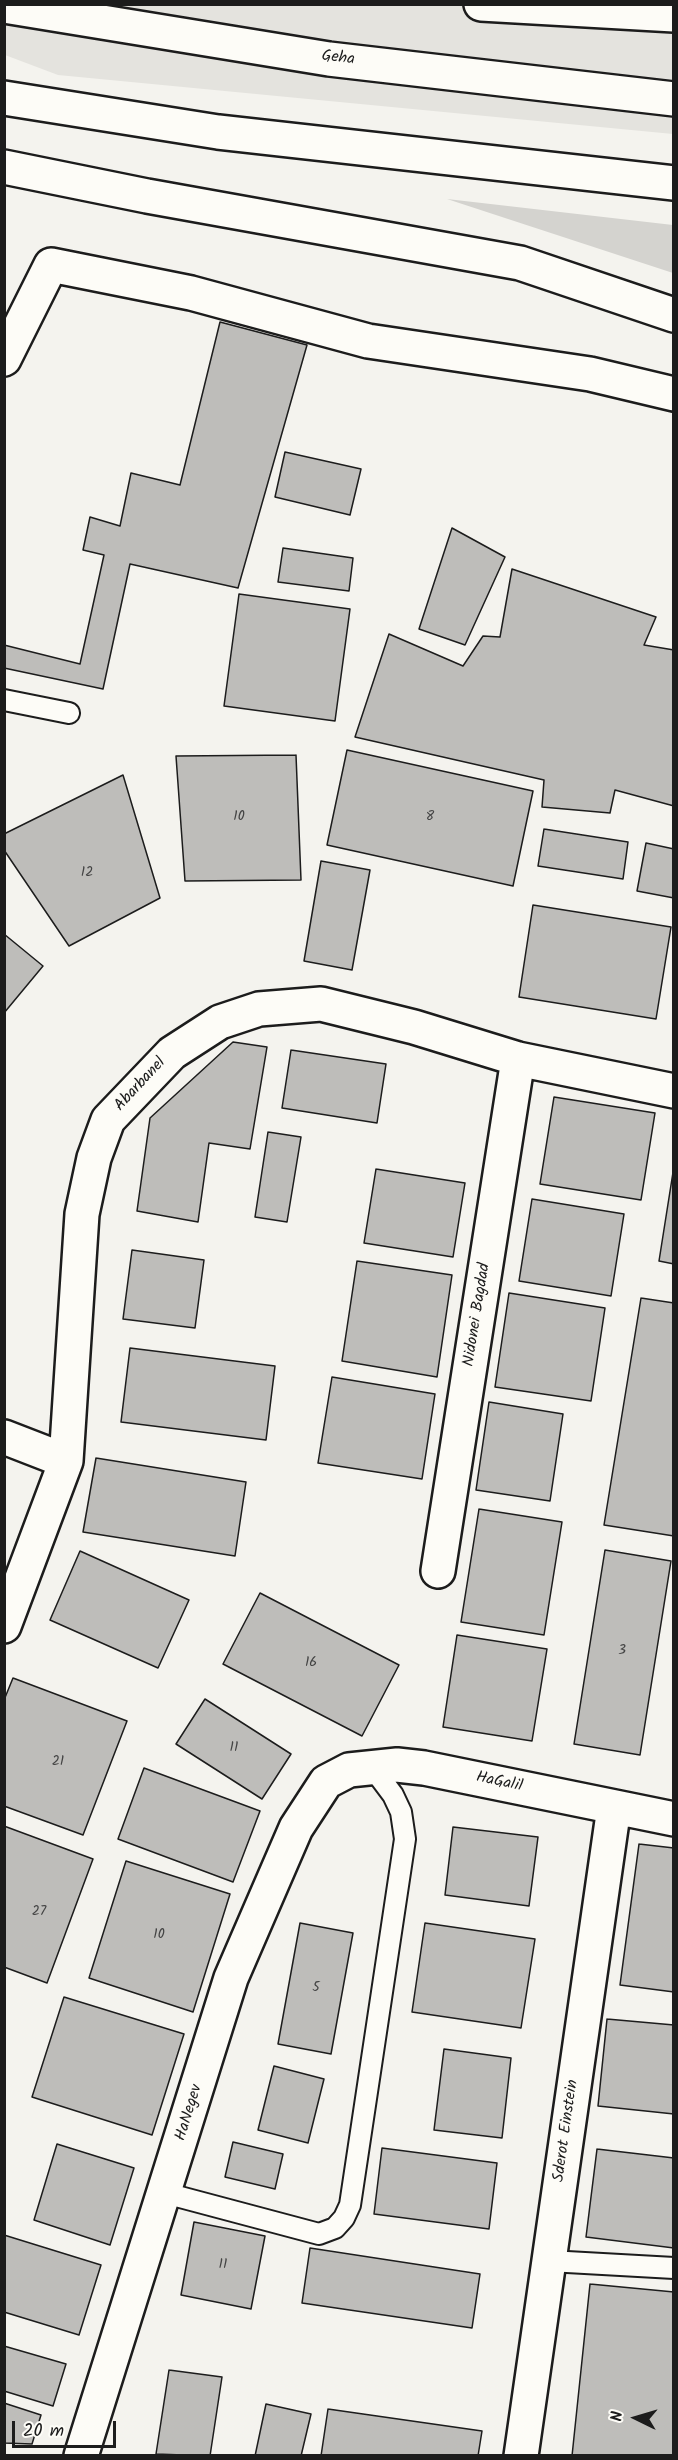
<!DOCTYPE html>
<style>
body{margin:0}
#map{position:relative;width:678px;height:2460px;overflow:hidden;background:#f4f3ee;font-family:Kalam,sans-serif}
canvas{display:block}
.frame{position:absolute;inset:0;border:6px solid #1c1c1c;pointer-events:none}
.north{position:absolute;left:606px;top:2388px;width:60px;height:60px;-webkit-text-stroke:4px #fdfcf7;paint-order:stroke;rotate:275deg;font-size:16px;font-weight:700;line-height:24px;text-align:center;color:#1c1c1c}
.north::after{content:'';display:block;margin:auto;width:21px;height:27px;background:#1c1c1c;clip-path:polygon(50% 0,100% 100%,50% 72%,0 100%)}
.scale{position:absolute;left:12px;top:2421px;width:104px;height:27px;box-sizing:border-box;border:3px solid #1c1c1c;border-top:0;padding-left:8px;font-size:18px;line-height:21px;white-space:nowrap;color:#1c1c1c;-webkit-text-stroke:4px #fdfcf7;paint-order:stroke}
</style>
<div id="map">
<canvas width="678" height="2460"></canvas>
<div class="frame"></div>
<div class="north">N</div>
<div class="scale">20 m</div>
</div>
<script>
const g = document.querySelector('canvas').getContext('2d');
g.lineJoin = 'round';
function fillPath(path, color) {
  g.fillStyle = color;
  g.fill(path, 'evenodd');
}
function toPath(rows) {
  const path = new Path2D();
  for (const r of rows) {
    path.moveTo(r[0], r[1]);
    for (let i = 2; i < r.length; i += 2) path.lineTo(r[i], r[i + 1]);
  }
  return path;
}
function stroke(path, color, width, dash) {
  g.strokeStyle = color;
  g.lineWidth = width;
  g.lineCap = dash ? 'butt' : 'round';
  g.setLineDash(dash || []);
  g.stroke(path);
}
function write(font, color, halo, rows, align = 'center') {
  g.font = font + ' Kalam,sans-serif';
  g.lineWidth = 6;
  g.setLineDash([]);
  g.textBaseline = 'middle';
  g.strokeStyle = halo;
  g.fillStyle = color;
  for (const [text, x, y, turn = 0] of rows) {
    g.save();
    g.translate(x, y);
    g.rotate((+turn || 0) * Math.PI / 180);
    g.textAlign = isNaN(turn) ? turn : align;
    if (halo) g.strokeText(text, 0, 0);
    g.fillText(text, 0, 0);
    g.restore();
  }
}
fillPath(toPath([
 [4,5,673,5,673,134,58,75,5,55]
]), '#e4e3de');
fillPath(toPath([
 [447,199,673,225,673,273]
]), '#d4d3cf');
const building = toPath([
 [220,322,307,345,238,588,130,564,103,689,4,668,4,645,80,664,104,555,83,550,90,517,120,526,131,473,180,485,220,322],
 [285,452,361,469,350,515,275,497,285,452],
 [452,528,505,557,465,645,419,629,452,528],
 [283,548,353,558,349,591,278,582,283,548],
 [512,569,656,617,644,645,674,650,674,806,615,790,610,813,542,807,544,780,355,737,389,634,463,666,483,636,500,637,512,569],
 [239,594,350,609,335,721,224,706,239,594],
 [347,750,533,791,513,886,327,845,347,750],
 [296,755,301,880,185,881,176,756,296,755],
 [123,775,160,898,69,946,4,850,4,834,123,775],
 [544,829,628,842,623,879,538,866,544,829],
 [646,843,674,849,674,898,637,891,646,843],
 [321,861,370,870,352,970,304,961,321,861],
 [533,905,671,927,656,1019,519,997,533,905],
 [4,934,43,966,4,1013,4,934],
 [233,1042,267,1047,250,1149,209,1143,198,1222,137,1211,150,1118,233,1042],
 [291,1050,386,1064,377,1123,282,1108,291,1050],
 [554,1097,655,1113,641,1200,540,1184,554,1097],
 [268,1132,301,1137,287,1222,255,1217,268,1132],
 [674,1166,674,1264,659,1261,674,1166],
 [376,1169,465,1183,453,1257,364,1243,376,1169],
 [532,1199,624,1214,611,1296,519,1281,532,1199],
 [132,1250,204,1260,195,1328,123,1319,132,1250],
 [357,1261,452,1275,437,1377,342,1361,357,1261],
 [509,1293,605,1308,591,1401,495,1387,509,1293],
 [641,1298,674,1303,674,1536,604,1525,641,1298],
 [130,1348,275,1366,266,1440,121,1422,130,1348],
 [332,1377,435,1394,422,1479,318,1463,332,1377],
 [489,1402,563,1414,550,1501,476,1490,489,1402],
 [96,1458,246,1482,235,1556,83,1532,96,1458],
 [479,1509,562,1522,544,1635,461,1622,479,1509],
 [605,1550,671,1561,640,1755,574,1744,605,1550],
 [80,1551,189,1600,158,1668,50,1620,80,1551],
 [260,1593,399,1665,362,1736,223,1664,260,1593],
 [457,1635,547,1649,532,1741,443,1727,457,1635],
 [13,1678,127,1721,83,1835,4,1806,4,1700,13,1678],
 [205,1699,291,1754,262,1799,176,1744,205,1699],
 [144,1768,260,1811,233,1882,118,1839,144,1768],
 [4,1826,93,1859,47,1983,4,1967,4,1826],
 [453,1827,538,1837,529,1906,445,1895,453,1827],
 [639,1844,674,1848,674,1992,620,1985,639,1844],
 [126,1861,230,1894,193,2012,89,1978,126,1861],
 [300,1923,353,1933,331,2054,278,2044,300,1923],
 [425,1923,535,1939,521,2028,412,2012,425,1923],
 [64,1997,184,2034,152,2135,32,2097,64,1997],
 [607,2019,674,2025,674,2114,598,2106,607,2019],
 [444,2049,511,2058,502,2138,434,2130,444,2049],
 [274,2066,324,2079,308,2143,258,2130,274,2066],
 [233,2142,283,2154,275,2189,225,2177,233,2142],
 [57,2144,134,2168,110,2245,34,2220,57,2144],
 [382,2148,497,2163,489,2229,374,2214,382,2148],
 [597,2149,674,2158,674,2248,586,2237,597,2149],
 [194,2222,265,2236,251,2309,181,2295,194,2222],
 [4,2235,101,2265,79,2335,4,2312,4,2235],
 [310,2248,480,2274,472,2328,302,2303,310,2248],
 [590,2284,674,2292,674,2456,572,2456,590,2284],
 [4,2346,66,2364,53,2406,4,2391,4,2346],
 [169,2370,222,2377,210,2456,156,2454,169,2370],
 [4,2403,41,2415,32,2444,4,2443,4,2403],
 [266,2404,311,2414,301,2456,255,2456,266,2404],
 [328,2409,482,2431,478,2456,321,2456,328,2409]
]);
fillPath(building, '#bebdba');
stroke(building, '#1c1c1c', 1.5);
const lane = toPath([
 [4,700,69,713],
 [165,2193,319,2234,335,2228,344,2218,350,2205,405,1839,401,1812,393,1795,372,1767],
 [549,2261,674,2268]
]);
const street = toPath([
 [4,359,51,265,191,293,368,341,590,374,674,394],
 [4,1437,66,1461],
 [438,1571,518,1059],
 [4,1626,66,1461,82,1214,94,1158,108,1120,172,1053,220,1022,259,1009,321,1004,414,1027,518,1059,674,1091],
 [81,2456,231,1978,296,1828,326,1782,349,1770,397,1765,424,1768,674,1819],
 [521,2456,614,1807]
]);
const highway = toPath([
 [481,4,674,15],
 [4,6,329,59,674,99],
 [4,98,218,132,674,183],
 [4,167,147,196,520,263,674,315]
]);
stroke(lane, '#1c1c1c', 24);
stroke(street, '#1c1c1c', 38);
stroke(highway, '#1c1c1c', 38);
stroke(lane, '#fdfcf7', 20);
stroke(street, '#fdfcf7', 33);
stroke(highway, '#fdfcf7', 33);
write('14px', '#444', null, [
 ["10",239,818],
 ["8",430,818],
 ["12",87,874],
 ["3",622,1652],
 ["16",311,1664],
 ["11",234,1749],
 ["21",58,1763],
 ["27",39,1913],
 ["10",159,1936],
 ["5",316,1989],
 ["11",223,2266]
]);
write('16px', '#1c1c1c', '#fdfcf7', [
 ["Geha",338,59,7],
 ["Abarbanel",141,1085,-47],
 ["Nidonei Bagdad",478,1315,-81],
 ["HaGalil",499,1783,12],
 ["HaNegev",190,2113,-73],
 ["Sderot Einstein",567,2131,-82]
]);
</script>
